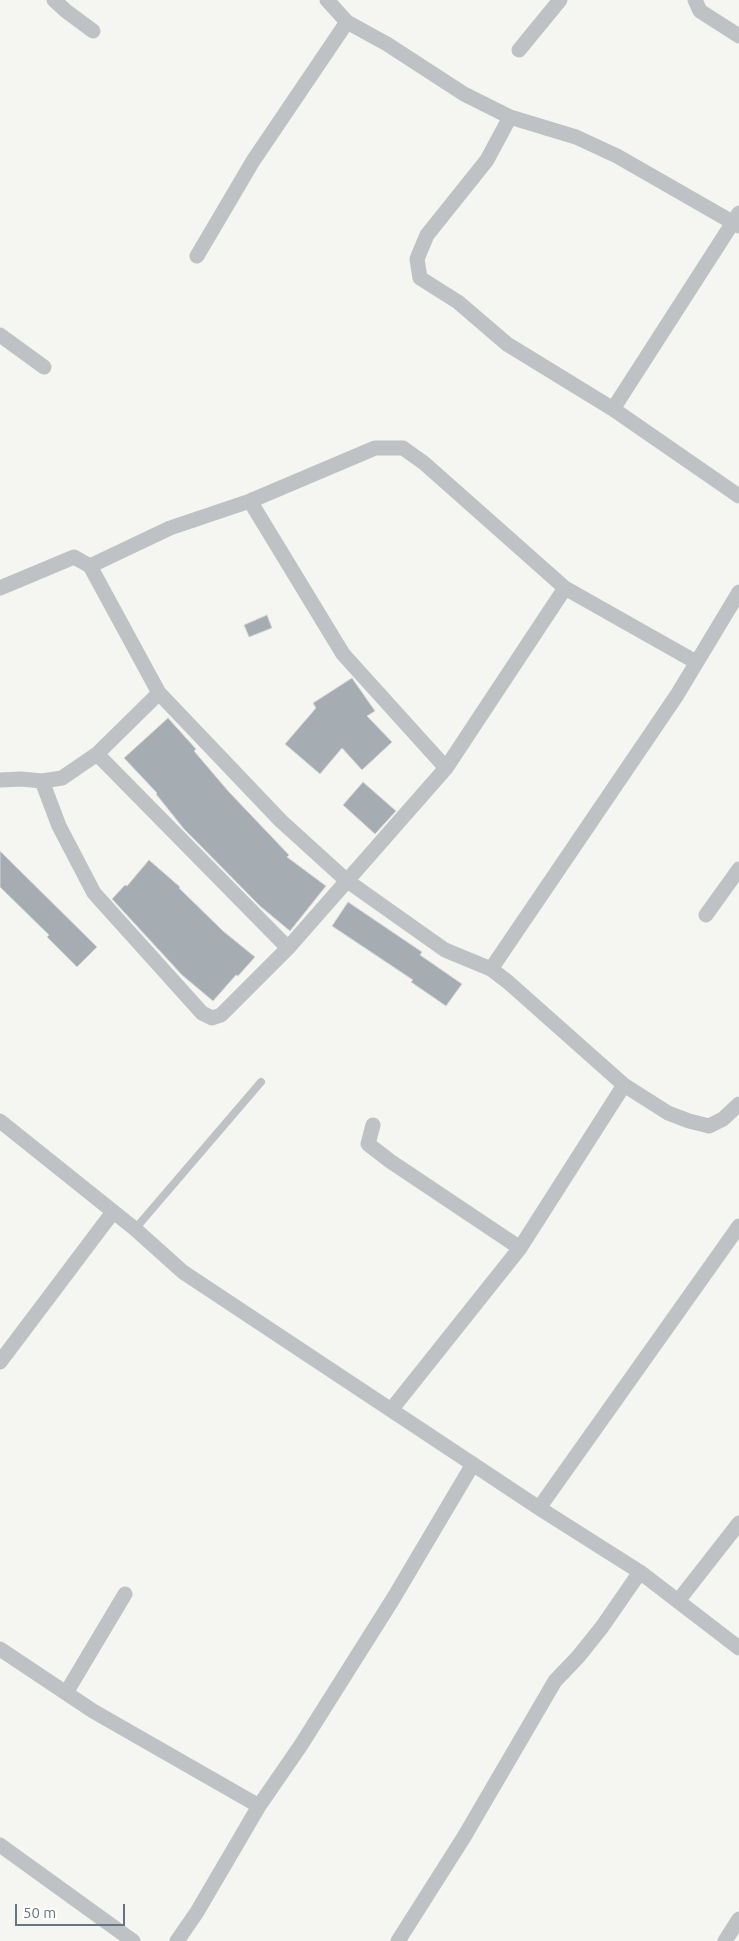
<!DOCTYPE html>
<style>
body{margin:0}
#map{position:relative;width:739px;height:1941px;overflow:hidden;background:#f5f5f1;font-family:Ubuntu,sans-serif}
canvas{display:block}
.scale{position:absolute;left:15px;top:1904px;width:110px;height:22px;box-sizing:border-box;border:2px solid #667581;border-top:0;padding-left:6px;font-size:15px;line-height:18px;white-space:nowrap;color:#667581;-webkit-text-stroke:4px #fff;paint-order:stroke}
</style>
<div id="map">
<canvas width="739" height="1941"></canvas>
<div class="scale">50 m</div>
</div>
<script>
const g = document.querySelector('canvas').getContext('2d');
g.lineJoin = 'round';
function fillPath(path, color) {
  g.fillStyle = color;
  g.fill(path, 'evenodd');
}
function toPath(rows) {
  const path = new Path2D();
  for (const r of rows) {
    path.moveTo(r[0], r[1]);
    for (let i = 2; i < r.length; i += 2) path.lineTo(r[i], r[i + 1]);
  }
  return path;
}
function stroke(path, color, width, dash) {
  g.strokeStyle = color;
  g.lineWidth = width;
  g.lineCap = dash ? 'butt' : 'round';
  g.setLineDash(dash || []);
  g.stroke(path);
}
const building = toPath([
 [267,615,272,628,249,637,244,625,267,615],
 [352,678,375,711,367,716,392,742,362,770,342,748,320,774,285,744,316,708,313,703,352,678],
 [168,718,196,749,194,751,229,792,289,855,287,857,326,886,290,931,260,906,184,829,156,794,157,793,124,758,168,718],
 [363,782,396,811,375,834,343,805,363,782],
 [0,851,97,947,77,967,47,937,49,935,0,887,0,851],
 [149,860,180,887,179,888,223,931,255,957,238,976,236,975,213,1001,182,975,112,899,125,885,127,886,149,860],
 [348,902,422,952,420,955,462,984,446,1006,411,982,413,980,332,926,348,902]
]);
fillPath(building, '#a5adb2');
stroke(building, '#d6d6d4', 1);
stroke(toPath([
 [135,1229,261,1082]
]), '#bec2c5', 8);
stroke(toPath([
 [54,0,66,11,93,31],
 [327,0,347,22,387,44,464,94,510,117,576,137,617,156,739,226],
 [695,0,700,11,739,36],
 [519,50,560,0],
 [510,117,487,160,427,235,417,259,420,278,458,302,507,344,613,409,739,496],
 [197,256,253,161,347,22],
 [0,335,44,367],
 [613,409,739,213],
 [250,501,343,654,446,768],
 [90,566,170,528,250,501,375,448,403,448,424,463,565,588,696,662],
 [0,588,74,557,90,566,159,693,281,821,346,880,445,950,491,969,508,982,624,1085,668,1113,689,1121,709,1126,723,1119,739,1104],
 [97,754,288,948],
 [0,780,21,779,42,781,62,778,97,754,159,693],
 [42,781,59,826,94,893,202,1013,212,1018,221,1015,288,948,446,768,565,588],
 [706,915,739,869],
 [491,969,677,695,739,592],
 [0,1121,135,1229,183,1272,539,1508,640,1572,739,1648],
 [373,1125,368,1144,390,1161,520,1248],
 [0,1362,113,1212],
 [391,1410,520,1248,624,1085],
 [539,1508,739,1226],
 [678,1601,739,1523],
 [0,1649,93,1711,259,1806],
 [66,1693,125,1594],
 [0,1845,133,1941],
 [177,1941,197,1912,259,1806,301,1745,393,1599,473,1464],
 [398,1941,464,1837,555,1681,578,1657,602,1627,640,1572],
 [725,1941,739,1919]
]), '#bec2c5', 15);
</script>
